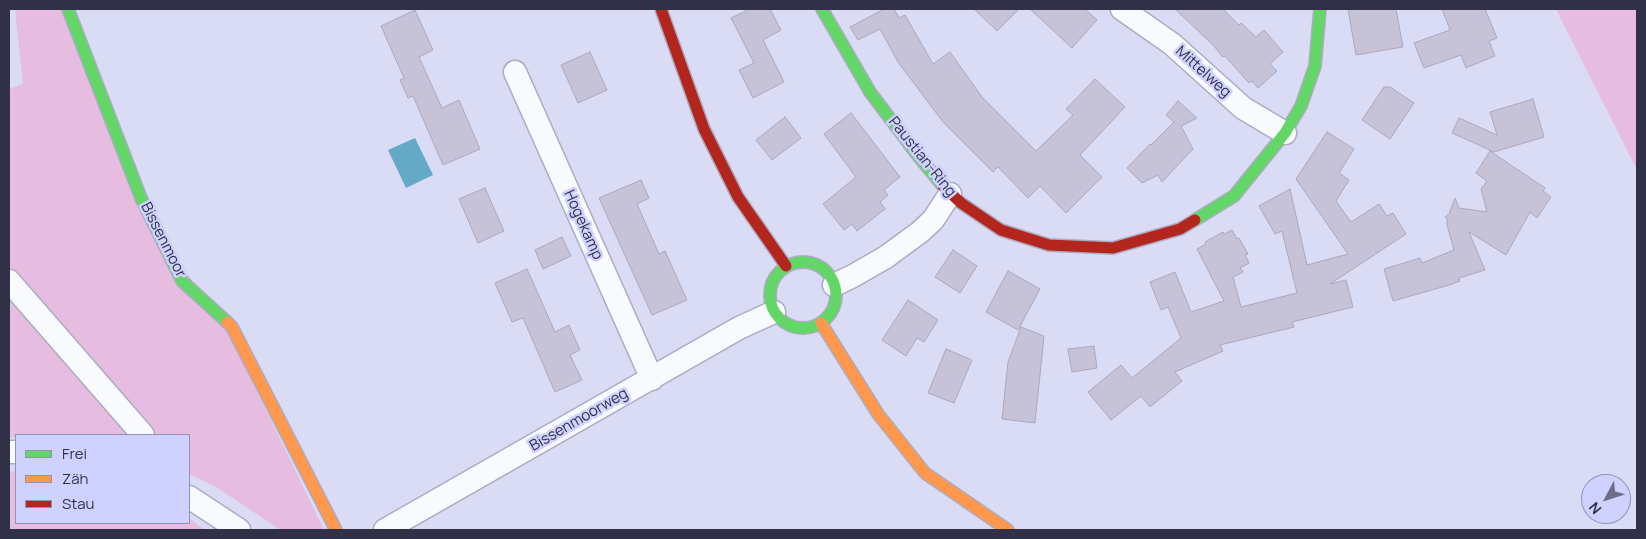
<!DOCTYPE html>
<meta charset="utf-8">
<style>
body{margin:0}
#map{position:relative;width:1646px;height:539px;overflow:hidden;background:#dadbf4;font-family:Manrope,sans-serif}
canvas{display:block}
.frame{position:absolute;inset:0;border:10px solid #303147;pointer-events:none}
.legend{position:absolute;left:15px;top:434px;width:175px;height:90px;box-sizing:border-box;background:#cfd1ff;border:1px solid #8f91b5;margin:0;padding:6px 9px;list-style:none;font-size:15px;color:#303147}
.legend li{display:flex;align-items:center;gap:10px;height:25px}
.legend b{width:25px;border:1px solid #8f91b5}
.north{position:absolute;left:1581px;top:474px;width:50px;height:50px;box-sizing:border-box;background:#cfd1ff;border:1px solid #8f91b5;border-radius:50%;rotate:230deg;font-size:14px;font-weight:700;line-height:20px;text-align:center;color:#303147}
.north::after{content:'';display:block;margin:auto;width:18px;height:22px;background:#6c6c84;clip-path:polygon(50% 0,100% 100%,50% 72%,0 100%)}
</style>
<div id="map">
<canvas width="1646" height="539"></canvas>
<div class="frame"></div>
<ul class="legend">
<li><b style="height:6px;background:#63d668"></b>Frei</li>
<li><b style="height:6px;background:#ff974d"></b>Zäh</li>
<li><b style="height:6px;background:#b3261e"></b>Stau</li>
</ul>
<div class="north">N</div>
</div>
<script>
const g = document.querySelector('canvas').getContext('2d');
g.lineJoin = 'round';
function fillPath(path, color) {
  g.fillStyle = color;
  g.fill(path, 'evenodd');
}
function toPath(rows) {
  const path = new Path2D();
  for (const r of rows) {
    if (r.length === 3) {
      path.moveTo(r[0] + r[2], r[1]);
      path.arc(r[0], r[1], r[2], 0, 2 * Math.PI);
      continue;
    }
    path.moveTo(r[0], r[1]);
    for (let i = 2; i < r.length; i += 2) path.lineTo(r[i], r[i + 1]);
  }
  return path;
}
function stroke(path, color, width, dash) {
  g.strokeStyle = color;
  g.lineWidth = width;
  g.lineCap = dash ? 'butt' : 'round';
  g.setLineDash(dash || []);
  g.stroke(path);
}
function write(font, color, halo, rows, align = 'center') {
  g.font = font + ' Manrope,sans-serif';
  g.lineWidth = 5;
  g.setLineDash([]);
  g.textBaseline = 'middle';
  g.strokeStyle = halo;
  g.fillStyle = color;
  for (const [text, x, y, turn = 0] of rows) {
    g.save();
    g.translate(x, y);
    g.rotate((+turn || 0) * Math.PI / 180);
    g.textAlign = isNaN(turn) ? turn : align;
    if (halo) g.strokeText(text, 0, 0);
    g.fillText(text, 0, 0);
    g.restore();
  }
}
fillPath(toPath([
 [15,9,62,9,137,204,227,329,324,530,279,529,216,487,189,474,189,435,16,435,16,438,9,437,9,89,23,84],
 [1556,9,1637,9,1637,170],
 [9,471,16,472,16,523,189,523,189,518,205,530,9,530]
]), '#e7bce1');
fillPath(toPath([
 [415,138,433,175,406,188,388,150]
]), '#64a9c6');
const building = toPath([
 [750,9,770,9,781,30,763,40,784,82,753,98,739,70,754,63,731,18,750,9],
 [884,9,894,9,899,18,905,15,933,64,950,52,982,97,1036,151,1073,115,1066,109,1095,79,1125,107,1080,155,1102,177,1066,213,1040,186,1028,198,998,167,993,172,943,122,898,62,880,29,858,40,850,27,884,9],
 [974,9,1019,9,997,31,974,9],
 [1030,9,1085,9,1097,20,1072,48,1030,9],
 [1175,9,1223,9,1239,25,1241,23,1256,37,1264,30,1283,52,1270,64,1277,71,1258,88,1252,81,1249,83,1225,56,1223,57,1213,45,1175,9],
 [1348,9,1396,9,1403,47,1356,55,1348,9],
 [1442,9,1485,9,1497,38,1489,41,1495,56,1466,68,1461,55,1424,68,1414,43,1450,30,1442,9],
 [415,10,433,50,419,57,442,108,459,100,480,149,443,165,413,96,408,98,400,80,404,78,381,26,415,10],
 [590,52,607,90,578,103,561,65,590,52],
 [1384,87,1390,87,1414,103,1390,139,1362,120,1384,87],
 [1533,99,1544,137,1494,152,1452,133,1459,118,1497,135,1490,112,1533,99],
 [1178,101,1197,118,1181,126,1193,149,1162,182,1158,175,1142,183,1127,168,1150,144,1151,145,1174,122,1166,115,1178,101],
 [851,113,900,177,884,190,888,195,880,202,885,209,857,231,852,224,844,230,823,204,856,177,824,134,851,113],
 [785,117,801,138,772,160,756,140,785,117],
 [1327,132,1354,149,1339,173,1349,180,1336,201,1351,222,1379,204,1387,216,1393,213,1406,234,1330,284,1346,280,1353,307,1292,322,1294,327,1220,345,1223,351,1175,372,1182,381,1150,407,1141,396,1111,420,1088,392,1121,365,1132,378,1181,338,1168,307,1161,310,1150,282,1175,272,1191,312,1224,301,1197,249,1206,244,1205,242,1223,232,1224,234,1232,230,1237,239,1239,238,1248,254,1245,255,1249,263,1240,268,1243,272,1233,277,1241,307,1297,293,1282,231,1275,234,1259,206,1290,189,1307,265,1348,254,1296,179,1327,132],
 [1490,151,1545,188,1543,191,1551,197,1537,218,1530,212,1506,255,1469,232,1485,270,1459,278,1460,281,1449,285,1393,301,1384,269,1420,258,1422,263,1454,250,1447,225,1447,218,1445,217,1449,214,1455,198,1459,208,1487,212,1481,189,1487,181,1476,173,1490,151],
 [641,180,649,198,637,204,659,254,665,251,687,300,652,315,599,198,641,180],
 [485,188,504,231,478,243,459,199,485,188],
 [562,237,571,256,543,269,535,250,562,237],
 [953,250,977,266,960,293,935,277,953,250],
 [527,269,555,332,569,325,580,350,570,355,582,380,555,392,523,318,512,322,495,283,527,269],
 [1008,271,1040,289,1018,330,986,312,1008,271],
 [908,300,938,320,924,342,917,338,906,356,882,340,908,300],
 [1021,327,1044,336,1035,423,1002,419,1008,362,1021,327],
 [1094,346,1097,368,1072,372,1068,349,1094,346],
 [946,349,972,360,954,403,928,393,946,349]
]);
fillPath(building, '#c6c3d9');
stroke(building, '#aaa7bc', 1);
const street = toPath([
 [1122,9,1172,44,1243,108,1285,133],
 [515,72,652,379],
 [9,281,143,435],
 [834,285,853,276,886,257,920,232,933,220,950,194],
 [9,452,16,452],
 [189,497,239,530],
 [385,530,739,328,774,312]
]);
const fast = toPath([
 [68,9,141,198,182,281,227,322],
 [822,9,870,92,919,157,943,186],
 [1195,220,1234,196,1285,133,1301,106,1315,66,1320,9],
 [803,295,33]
]);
const slow = toPath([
 [227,322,232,327,336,530],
 [821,323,878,414,925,473,1008,530]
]);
const jam = toPath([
 [661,9,704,129,738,197,786,266],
 [943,186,961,203,1001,230,1049,245,1113,248,1180,229,1195,220]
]);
stroke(street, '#abacc1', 25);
stroke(fast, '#abacc1', 14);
stroke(slow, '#abacc1', 14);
stroke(jam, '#abacc1', 14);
stroke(street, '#f9fafd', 22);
stroke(fast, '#63d668', 11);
stroke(slow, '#ff974d', 11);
stroke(jam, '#b3261e', 11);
write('15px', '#303147', '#cfd1ff', [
 ["Mittelweg",1203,72,42],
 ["Paustian-Ring",922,157,51],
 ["Hogekamp",583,225,66],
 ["Bissenmoor",163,240,63],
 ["Bissenmoorweg",579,420,-30]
]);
</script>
